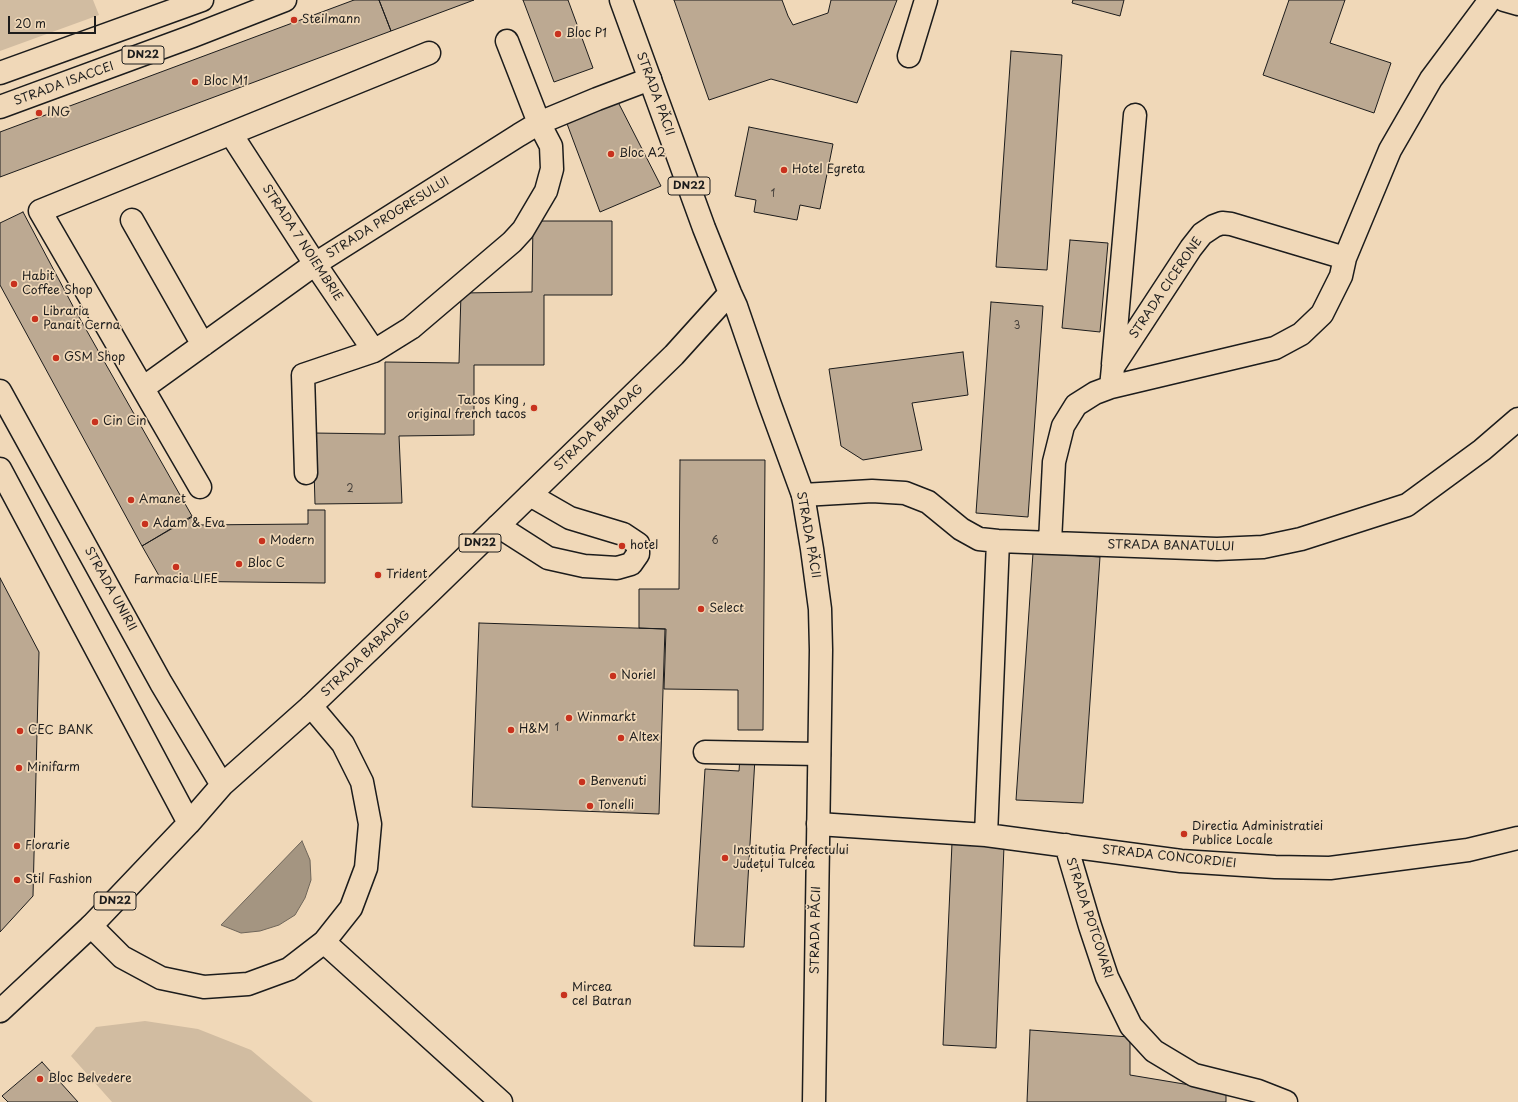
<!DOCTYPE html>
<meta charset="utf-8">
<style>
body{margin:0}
#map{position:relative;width:1518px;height:1102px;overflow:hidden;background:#f0d8b8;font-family:"Playpen Sans",sans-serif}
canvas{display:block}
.scale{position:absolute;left:8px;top:16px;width:88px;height:18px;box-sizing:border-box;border:2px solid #1c1c1c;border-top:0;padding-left:5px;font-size:12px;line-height:14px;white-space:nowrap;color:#1c1c1c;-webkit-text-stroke:3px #f0d8b8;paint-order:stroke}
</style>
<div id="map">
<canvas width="1518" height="1102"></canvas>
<div class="scale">20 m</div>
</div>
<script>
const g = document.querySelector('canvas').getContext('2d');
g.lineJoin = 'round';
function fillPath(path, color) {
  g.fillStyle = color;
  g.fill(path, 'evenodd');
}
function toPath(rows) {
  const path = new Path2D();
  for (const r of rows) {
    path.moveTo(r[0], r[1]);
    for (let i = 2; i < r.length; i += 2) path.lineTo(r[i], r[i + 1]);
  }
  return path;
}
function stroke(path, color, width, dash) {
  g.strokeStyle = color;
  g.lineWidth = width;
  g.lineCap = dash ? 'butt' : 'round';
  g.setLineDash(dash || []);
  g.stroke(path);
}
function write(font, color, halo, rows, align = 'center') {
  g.font = font + ' "Playpen Sans",sans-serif';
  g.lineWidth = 3.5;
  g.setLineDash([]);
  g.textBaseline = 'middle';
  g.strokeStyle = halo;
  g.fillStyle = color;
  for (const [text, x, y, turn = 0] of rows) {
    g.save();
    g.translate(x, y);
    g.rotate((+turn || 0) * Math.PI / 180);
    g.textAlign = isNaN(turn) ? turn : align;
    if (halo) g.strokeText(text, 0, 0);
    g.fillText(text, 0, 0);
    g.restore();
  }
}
fillPath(toPath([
 [0,0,93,0,99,15,0,51],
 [145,1021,198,1029,251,1050,313,1102,112,1102,71,1056,96,1027]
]), '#d1bca1');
const water = toPath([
 [302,841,310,860,311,880,305,898,295,915,279,925,260,931,241,933,221,925,302,841]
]);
fillPath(water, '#a49581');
stroke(water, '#6e6559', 1);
const building = toPath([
 [354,0,379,0,391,31,0,177,0,132,354,0],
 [379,0,474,0,391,31,379,0],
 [523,0,568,0,593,68,554,82,523,0],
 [674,0,782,0,788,16,793,25,828,13,831,0,897,0,857,103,771,79,709,100,674,0],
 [1073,0,1124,0,1120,16,1072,3,1073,0],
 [1289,0,1345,0,1330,43,1391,63,1374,113,1263,75,1289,0],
 [1011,51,1062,55,1047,270,996,267,1011,51],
 [618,102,661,186,600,212,566,121,618,102],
 [749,127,833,144,820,209,800,205,797,220,754,212,756,200,735,196,749,127],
 [23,212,75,310,192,516,142,546,0,285,0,223,23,212],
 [533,221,612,221,612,295,544,295,544,365,474,365,474,435,399,436,402,503,315,504,313,433,385,434,385,362,459,363,461,293,532,292,533,221],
 [1070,240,1108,243,1100,332,1062,328,1070,240],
 [991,302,1043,306,1028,517,976,513,991,302],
 [963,352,968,395,912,403,922,450,863,460,841,446,829,369,963,352],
 [680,460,765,460,763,730,738,730,738,690,664,689,666,629,639,628,639,589,679,589,680,460],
 [308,510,325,510,325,583,162,581,142,546,192,517,197,525,308,524,308,510],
 [1033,553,1100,557,1083,803,1016,800,1033,553],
 [0,578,39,652,33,896,0,932,0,578],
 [479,623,665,629,659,814,472,807,479,623],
 [740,757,755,758,744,947,694,946,705,769,739,771,740,757],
 [952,843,1004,846,996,1048,943,1045,952,843],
 [1030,1030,1130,1037,1130,1075,1226,1091,1226,1102,1027,1102,1030,1030],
 [42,1062,78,1102,8,1102,2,1096,42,1062]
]);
fillPath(building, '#bca992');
stroke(building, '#1c1c1c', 1);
const minor = toPath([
 [1504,0,1518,4],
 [909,56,926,0],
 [231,134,315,264,374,351],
 [132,220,203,345],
 [1113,364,1135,115],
 [1111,387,1113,367,1191,248,1202,234,1214,226,1222,223,1231,224,1345,258],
 [143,388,315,264,519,135,539,123,597,99,650,79],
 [306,473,303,375,374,351,411,328,512,242,523,230,546,191,552,169,551,146,539,123,507,41],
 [200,487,40,211,429,53],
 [803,495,872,491,905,493,928,502,961,529,979,539,998,541,1217,549,1263,547,1301,539,1407,505,1482,450,1518,419],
 [498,526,548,558,584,566,617,568,631,564,638,554,638,544,623,534,570,518,530,495],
 [1050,542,1054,462,1063,426,1076,405,1095,393,1111,387,1275,348,1301,334,1322,314,1341,276,1345,258,1390,150,1431,79,1490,0],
 [705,752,819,754],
 [818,824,986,835,1181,861,1275,867,1330,868,1468,850,1518,838],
 [986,835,998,541],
 [1066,845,1090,926,1107,977,1131,1026,1154,1051,1194,1075,1258,1091,1286,1102],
 [91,926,122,957,161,978,204,987,248,984,289,969,324,942,351,908,366,868,370,824,362,782,343,744,311,706],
 [324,942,501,1102]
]);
const major = toPath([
 [621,0,704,228,730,293,736,306,769,402,803,495,812,549,820,609,821,650,814,1102],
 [0,73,202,0],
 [0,107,193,36,285,0],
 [0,391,161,683,222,785],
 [0,469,189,823],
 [0,1011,91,926,189,823,222,785,311,706,429,593,674,355,730,293]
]);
stroke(minor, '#1c1c1c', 25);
stroke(major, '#1c1c1c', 25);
stroke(minor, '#f0d8b8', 22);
stroke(major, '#f0d8b8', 22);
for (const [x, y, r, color] of [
 [294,20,4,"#c8321e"],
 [558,34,4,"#c8321e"],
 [195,82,4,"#c8321e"],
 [39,113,4,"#c8321e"],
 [611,154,4,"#c8321e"],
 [784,170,4,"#c8321e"],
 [14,284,4,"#c8321e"],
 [35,319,4,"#c8321e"],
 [56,358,4,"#c8321e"],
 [534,408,4,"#c8321e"],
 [95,422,4,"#c8321e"],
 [131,500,4,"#c8321e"],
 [145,524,4,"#c8321e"],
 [262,541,4,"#c8321e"],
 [622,546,4,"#c8321e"],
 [239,564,4,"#c8321e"],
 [176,567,4,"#c8321e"],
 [378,575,4,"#c8321e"],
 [701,609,4,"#c8321e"],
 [613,676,4,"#c8321e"],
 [569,718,4,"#c8321e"],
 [511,730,4,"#c8321e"],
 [20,731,4,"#c8321e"],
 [621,738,4,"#c8321e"],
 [19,768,4,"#c8321e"],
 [582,782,4,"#c8321e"],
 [590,806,4,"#c8321e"],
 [1184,834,4,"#c8321e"],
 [17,846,4,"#c8321e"],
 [725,858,4,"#c8321e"],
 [17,880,4,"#c8321e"],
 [564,995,4,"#c8321e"],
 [40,1079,4,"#c8321e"]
]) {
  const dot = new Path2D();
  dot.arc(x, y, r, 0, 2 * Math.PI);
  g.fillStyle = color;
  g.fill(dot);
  stroke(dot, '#f0d8b8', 1.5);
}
write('10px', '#443f3a', null, [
 ["1",773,194],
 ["3",1017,326],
 ["2",350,489],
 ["6",715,541],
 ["1",557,728]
]);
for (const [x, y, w] of [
 [143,55,42],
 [689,186,42],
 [480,543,42],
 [115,901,42]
]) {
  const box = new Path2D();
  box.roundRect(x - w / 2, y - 9, w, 18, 3);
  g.fillStyle = '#f0d8b8';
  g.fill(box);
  stroke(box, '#1c1c1c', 1);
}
write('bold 11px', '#1c1c1c', null, [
 ["DN22",143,55],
 ["DN22",689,186],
 ["DN22",480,543],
 ["DN22",115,901]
]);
write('12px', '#1c1c1c', '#f0d8b8', [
 ["Steilmann",302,20],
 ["Bloc P1",566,34],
 ["Bloc M1",203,82],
 ["ING",47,113],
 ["Bloc A2",619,154],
 ["Hotel Egreta",792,170],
 ["Habit",22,277],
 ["Coffee Shop",22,291],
 ["Libraria",43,312],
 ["Panait Cerna",43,326],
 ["GSM Shop",64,358],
 ["Tacos King ,",526,401,"right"],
 ["original french tacos",526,415,"right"],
 ["Cin Cin",103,422],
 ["Amanet",139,500],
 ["Adam & Eva",153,524],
 ["Modern",270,541],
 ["hotel",630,546],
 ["Bloc C",247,564],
 ["Trident",386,575],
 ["Farmacia LIFE",176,580,"center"],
 ["Select",709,609],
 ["Noriel",621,676],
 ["Winmarkt",577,718],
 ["H&M",519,730],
 ["CEC BANK",28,731],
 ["Altex",629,738],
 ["Minifarm",27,768],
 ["Benvenuti",590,782],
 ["Tonelli",598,806],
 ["Directia Administratiei",1192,827],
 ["Publice Locale",1192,841],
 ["Florarie",25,846],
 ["Instituția Prefectului",733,851],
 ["Județul Tulcea",733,865],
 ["Stil Fashion",25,880],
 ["Mircea",572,988],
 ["cel Batran",572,1002],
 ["Bloc Belvedere",48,1079]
], 'left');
write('12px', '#1c1c1c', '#f0d8b8', [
 ["STRADA ISACCEI",64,84,-20],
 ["STRADA PĂCII",655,94,70],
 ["STRADA PROGRESULUI",388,218,-32],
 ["STRADA 7 NOIEMBRIE",302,243,57],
 ["STRADA CICERONE",1166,288,-56],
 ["STRADA BABADAG",599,428,-44],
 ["STRADA PĂCII",808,535,80],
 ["STRADA BANATULUI",1171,546,1],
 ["STRADA UNIRII",110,589,61],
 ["STRADA BABADAG",366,654,-44],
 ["STRADA CONCORDIEI",1169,857,6],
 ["STRADA POTCOVARI",1089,918,72],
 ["STRADA PĂCII",816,930,-89]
]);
</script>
